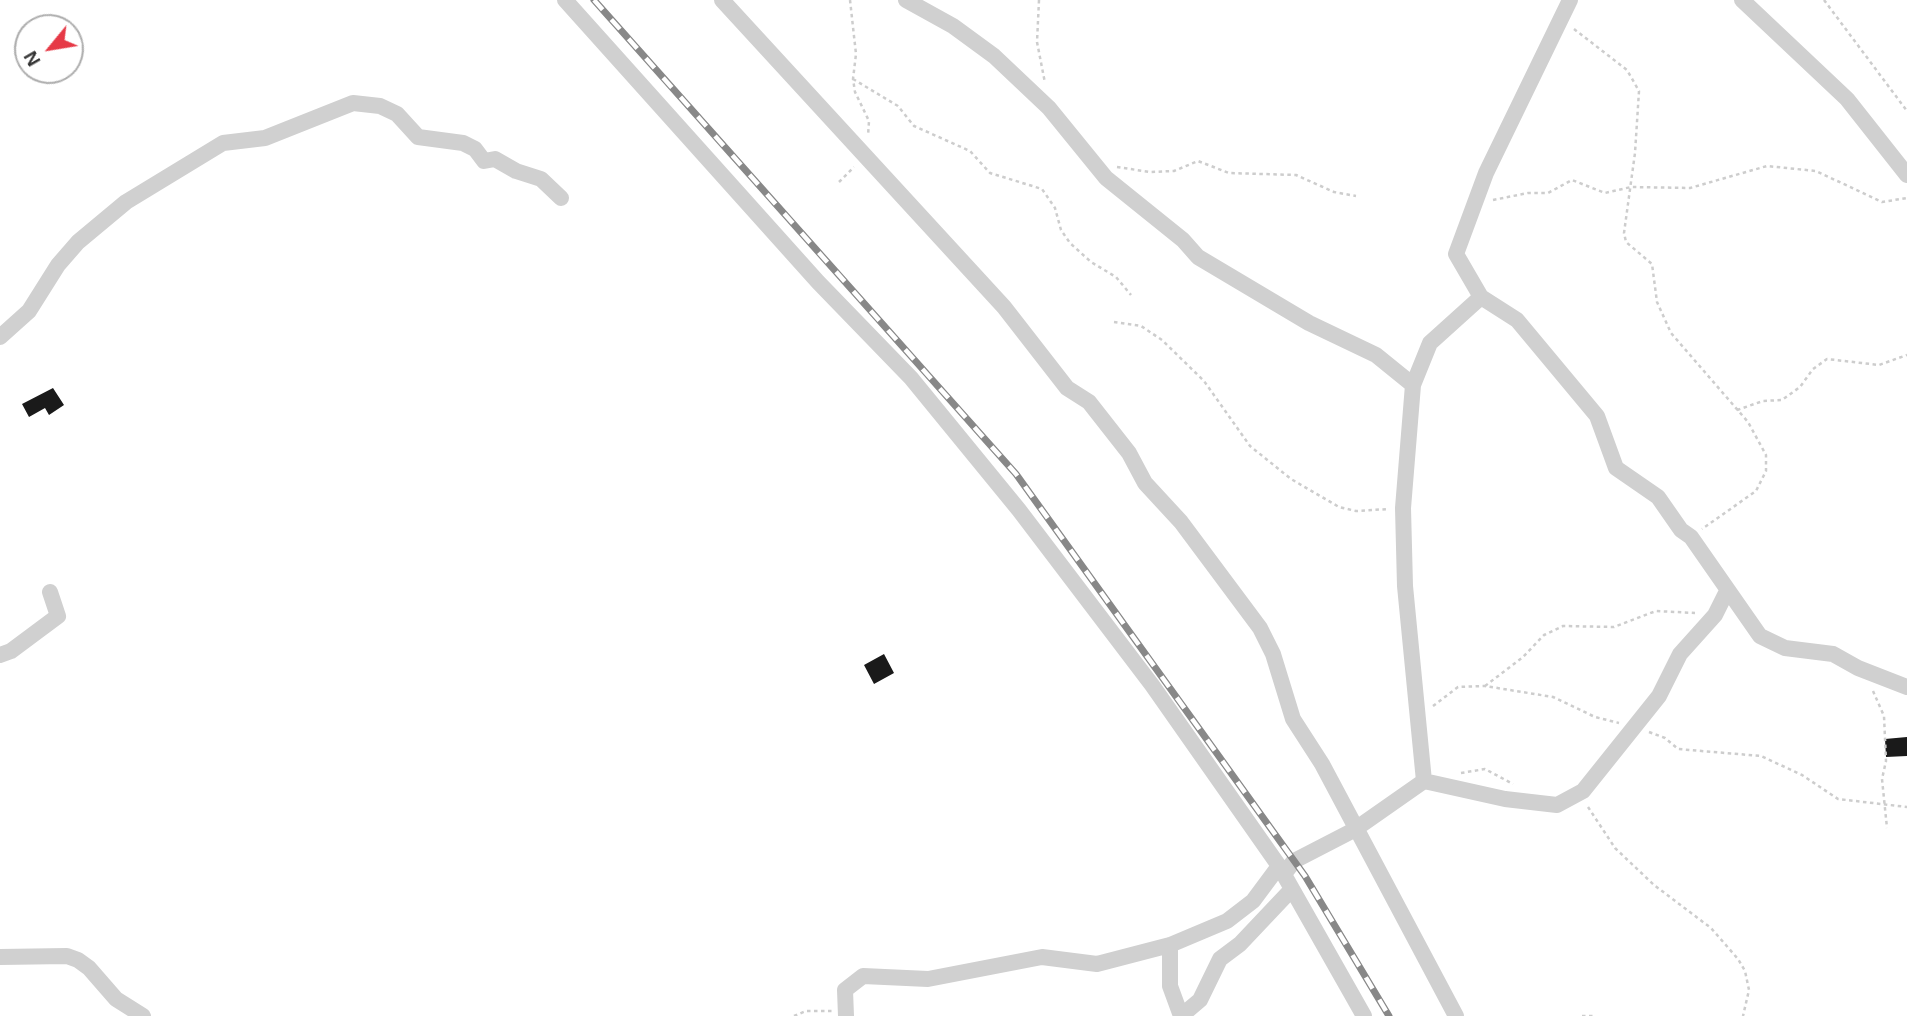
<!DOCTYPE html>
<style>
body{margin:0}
#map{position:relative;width:1907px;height:1016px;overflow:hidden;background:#fff;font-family:Helvetica,sans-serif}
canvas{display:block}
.north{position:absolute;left:14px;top:14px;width:70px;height:70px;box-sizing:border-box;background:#fff;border:2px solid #adadad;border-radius:50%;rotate:240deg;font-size:19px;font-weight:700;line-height:28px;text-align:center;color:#333}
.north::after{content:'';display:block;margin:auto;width:24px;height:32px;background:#e63946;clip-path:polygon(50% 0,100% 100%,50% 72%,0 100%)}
</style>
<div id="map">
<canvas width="1907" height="1016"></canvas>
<div class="north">N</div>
</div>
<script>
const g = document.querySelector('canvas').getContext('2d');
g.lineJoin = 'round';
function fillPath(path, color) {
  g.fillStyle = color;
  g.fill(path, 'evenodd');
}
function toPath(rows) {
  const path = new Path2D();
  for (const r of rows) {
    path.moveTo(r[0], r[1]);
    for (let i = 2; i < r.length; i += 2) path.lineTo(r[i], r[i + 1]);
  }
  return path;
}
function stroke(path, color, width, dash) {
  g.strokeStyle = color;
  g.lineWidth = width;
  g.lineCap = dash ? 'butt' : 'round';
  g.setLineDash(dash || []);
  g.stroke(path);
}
fillPath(toPath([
 [53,388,64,405,49,415,45,408,29,417,22,404],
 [884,654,894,673,874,684,864,665],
 [1907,737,1907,756,1886,757,1885,739]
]), '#1a1a1a');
stroke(toPath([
 [850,0,856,54,853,79,855,92,869,121,868,136],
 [1039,0,1037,42,1045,83],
 [1824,0,1907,111],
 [1574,29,1627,70,1639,91,1635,153,1624,233,1626,242,1652,264,1657,302,1671,333,1748,422,1766,455,1766,471,1756,491,1702,529],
 [853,79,898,106,914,126,970,151,990,173,1042,189,1055,208,1061,230,1070,243,1091,262,1116,277,1131,295],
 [1117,167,1150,172,1174,171,1198,161,1229,173,1296,175,1334,192,1356,196],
 [839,182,854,167],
 [1493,200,1528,193,1548,193,1572,180,1605,193,1631,187,1690,188,1767,166,1816,171,1882,202,1907,198],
 [1114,322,1141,326,1162,340,1204,381,1250,446,1291,479,1339,507,1356,511,1389,509],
 [1737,410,1763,401,1782,400,1800,387,1813,369,1827,359,1879,365,1907,355],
 [1485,686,1523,657,1544,635,1563,626,1614,627,1656,611,1695,613],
 [1873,691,1884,716,1886,761,1882,779,1887,828],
 [1433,706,1458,687,1485,686,1553,697,1595,717,1619,723],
 [1649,732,1665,738,1678,749,1761,756,1802,775,1838,799,1907,807],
 [1461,773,1485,769,1513,784],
 [1588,807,1615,848,1654,885,1711,928,1738,959,1745,971,1749,990,1743,1016],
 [794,1016,806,1011,832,1011],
 [1582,1016,1596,1016]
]), '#cdcdcd', 2.5, [3.5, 3.5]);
stroke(toPath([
 [565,0,818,282,911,378,1019,510,1152,685,1279,866,1364,1016],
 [722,0,1004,307,1067,388,1089,402,1129,453,1145,483,1181,522,1260,628,1273,654,1293,719,1322,764,1456,1016],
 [906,0,953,26,994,56,1049,108,1106,178,1183,240,1198,257,1309,323,1376,355,1413,385],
 [1742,0,1847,99,1907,175],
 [1481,297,1517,320,1597,416,1616,468,1658,497,1681,530,1691,537,1760,636,1785,648,1833,654,1858,668,1907,687],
 [0,337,29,311,58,265,78,242,126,202,223,143,265,138,353,103,380,106,397,114,418,137,463,143,475,149,484,161,495,159,516,171,541,179,561,198],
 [0,655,11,651,58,616,50,592],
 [1424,781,1405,586,1403,508,1413,385,1430,343,1481,297,1456,254,1486,173,1570,0],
 [1284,874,1294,861,1354,830,1424,781,1505,799,1557,805,1583,791,1659,696,1680,654,1715,615,1727,591],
 [1170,945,1170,986,1181,1016],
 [0,957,67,956,78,960,89,968,116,999,143,1016],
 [846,1016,845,990,863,976,928,979,1042,957,1097,964,1170,945,1227,921,1253,901,1279,866],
 [1181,1016,1200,1000,1220,959,1240,944,1292,889]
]), '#d0d0d0', 16);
const rail = toPath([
 [594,0,1016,474,1305,876,1389,1016]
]);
stroke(rail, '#888', 7);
stroke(rail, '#fff', 4.5, [13]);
</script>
